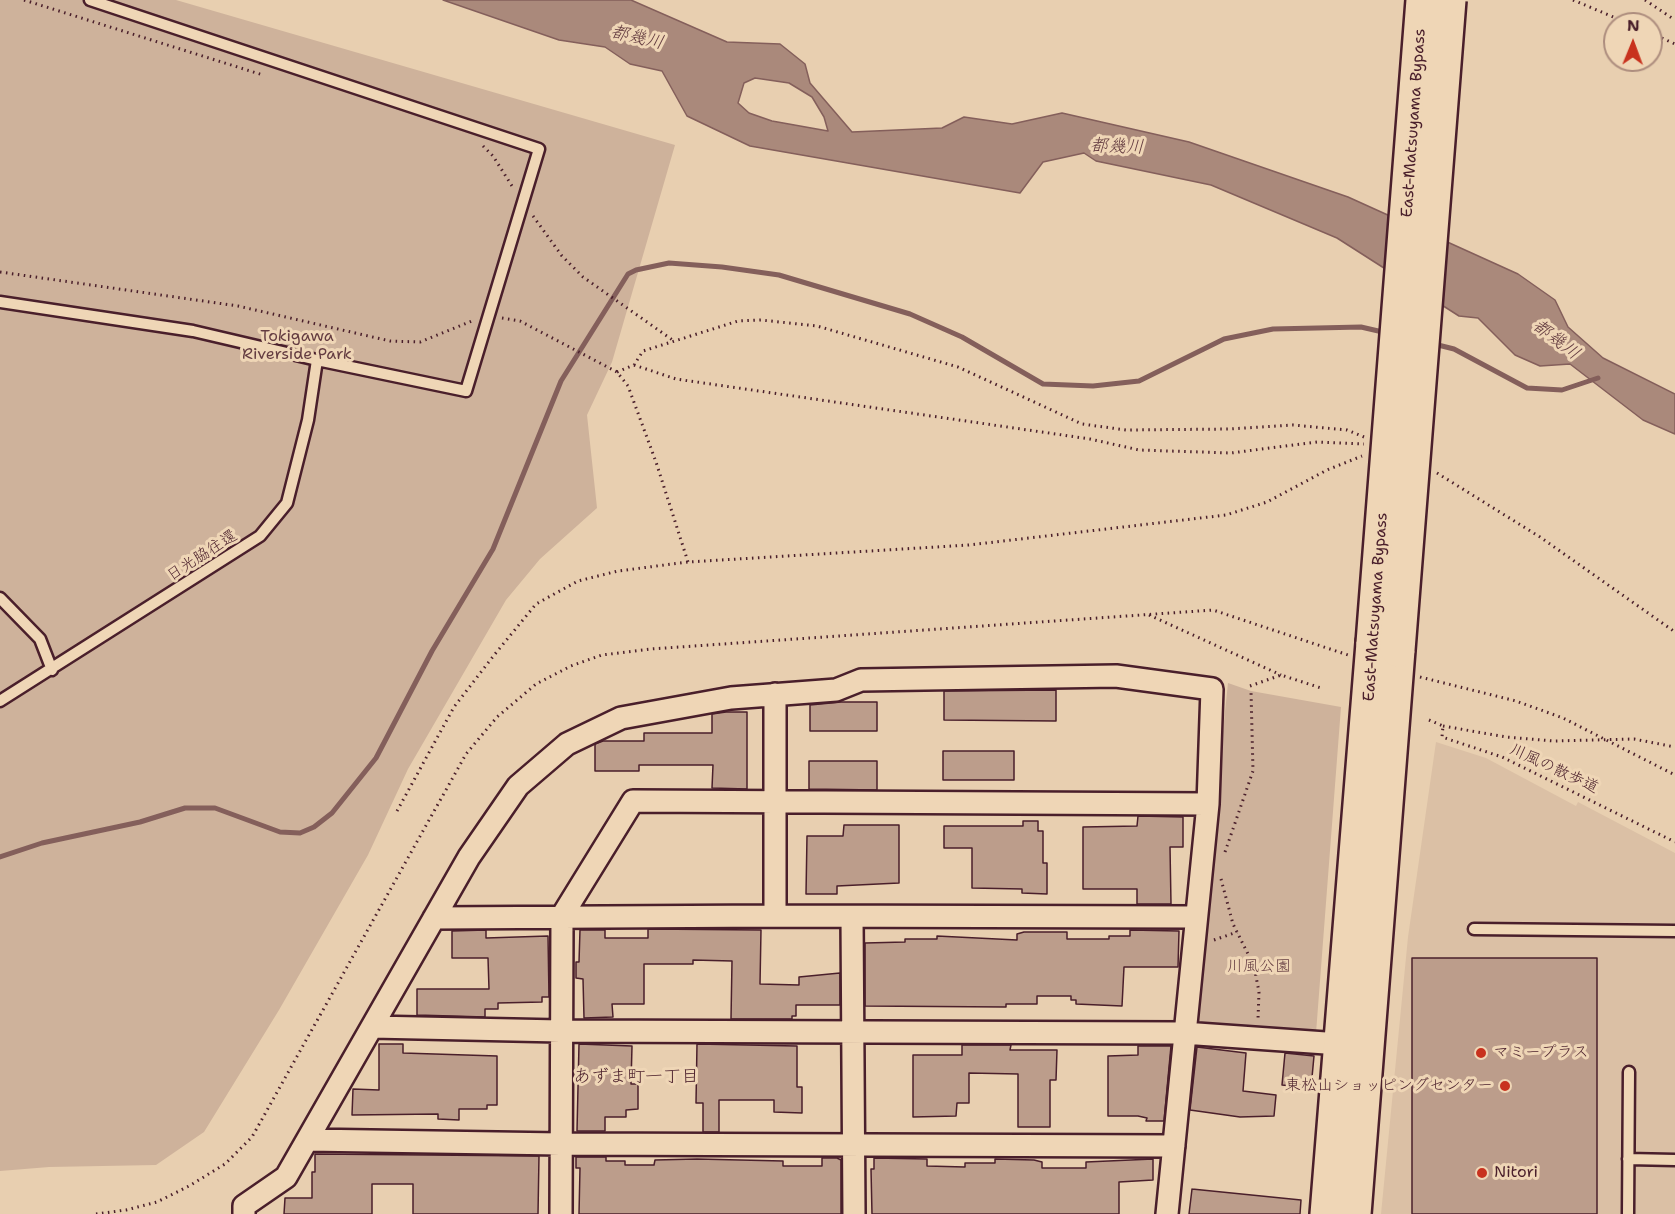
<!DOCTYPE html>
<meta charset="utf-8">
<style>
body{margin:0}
#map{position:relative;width:1675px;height:1214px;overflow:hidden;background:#e8cfb0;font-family:"Shantell Sans",sans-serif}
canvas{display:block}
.north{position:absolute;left:1603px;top:12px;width:60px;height:60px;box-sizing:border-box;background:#efd6b6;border:2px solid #ad8d7e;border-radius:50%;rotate:1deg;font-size:16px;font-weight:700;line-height:24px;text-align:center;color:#4a1f2b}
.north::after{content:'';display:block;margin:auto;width:21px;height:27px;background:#c8321e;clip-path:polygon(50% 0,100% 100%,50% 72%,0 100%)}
</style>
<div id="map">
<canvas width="1675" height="1214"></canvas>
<div class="north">N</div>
</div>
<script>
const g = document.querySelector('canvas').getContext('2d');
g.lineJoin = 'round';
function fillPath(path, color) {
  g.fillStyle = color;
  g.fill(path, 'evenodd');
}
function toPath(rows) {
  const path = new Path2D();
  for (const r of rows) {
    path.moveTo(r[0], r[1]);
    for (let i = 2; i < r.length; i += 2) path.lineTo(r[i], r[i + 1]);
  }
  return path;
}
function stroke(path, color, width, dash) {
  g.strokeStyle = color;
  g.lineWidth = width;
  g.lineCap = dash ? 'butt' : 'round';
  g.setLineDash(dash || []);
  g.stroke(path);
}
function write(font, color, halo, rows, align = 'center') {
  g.font = font + ' "Shantell Sans","Klee One",sans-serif';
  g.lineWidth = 6;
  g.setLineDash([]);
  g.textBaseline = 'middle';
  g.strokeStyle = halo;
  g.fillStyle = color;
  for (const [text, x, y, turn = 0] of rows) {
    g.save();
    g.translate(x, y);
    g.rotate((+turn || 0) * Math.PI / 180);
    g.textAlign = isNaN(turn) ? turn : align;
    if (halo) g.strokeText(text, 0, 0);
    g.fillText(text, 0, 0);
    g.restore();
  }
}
fillPath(toPath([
 [1436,742,1486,758,1576,806,1578,802,1675,853,1675,1214,1381,1214,1408,937]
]), '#dbc0a5');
fillPath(toPath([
 [0,0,176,0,675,145,612,362,587,415,597,508,540,559,506,600,408,769,368,855,279,1010,204,1132,156,1165,49,1167,0,1171],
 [1228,683,1251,691,1341,707,1316,1033,1200,1025,1193,1018]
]), '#ceb29b');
const water = toPath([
 [443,0,631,0,727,42,780,44,805,64,810,83,852,132,942,128,964,117,1012,124,1062,113,1189,142,1348,197,1518,274,1555,300,1568,327,1603,358,1675,394,1675,434,1643,420,1570,364,1540,366,1515,355,1478,318,1459,316,1337,238,1211,185,1096,161,1084,153,1043,162,1020,193,750,146,687,116,662,71,630,64,605,47,559,40,443,0],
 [755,78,789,83,812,97,824,117,828,131,772,121,749,113,738,103,744,83,755,78]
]);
fillPath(water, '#aa897b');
stroke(water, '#845f5b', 1.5);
stroke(toPath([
 [1434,344,1454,349,1527,388,1562,390,1598,378],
 [0,857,42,843,140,822,185,808,215,808,280,832,300,833,314,827,332,813,376,758,432,651,493,549,561,381,628,274,636,270,669,263,722,267,779,275,910,314,962,337,1043,384,1093,386,1139,381,1224,339,1273,329,1361,327,1387,333]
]), '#845f5b', 5);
const building = toPath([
 [1056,690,1056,721,944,720,944,691,1056,690],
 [841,702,877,702,877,731,810,731,810,705,841,702],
 [726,712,747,712,747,789,712,788,713,765,639,765,639,771,595,771,595,744,603,741,644,741,644,733,712,733,712,714,726,712],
 [943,751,1014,751,1014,780,943,780,943,751],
 [809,761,877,761,877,790,809,789,809,761],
 [1138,816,1183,817,1183,847,1170,847,1171,904,1137,904,1137,889,1083,889,1083,827,1137,826,1138,816],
 [1023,821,1038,821,1038,831,1043,831,1043,863,1047,863,1047,894,1022,893,1022,889,972,888,972,848,944,848,944,826,1023,826,1023,821],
 [844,825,899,825,899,883,837,886,837,894,806,894,807,836,843,836,844,825],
 [648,929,761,930,760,984,799,985,799,977,840,973,840,1005,796,1005,796,1016,792,1016,792,1019,731,1019,732,961,693,960,693,964,644,964,644,1004,612,1004,613,1017,584,1018,583,979,576,978,576,962,579,962,580,930,605,930,605,938,648,938,648,929],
 [486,930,486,938,548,936,549,997,542,997,542,1002,498,1003,498,1009,485,1009,485,1017,417,1015,417,989,489,989,488,958,452,958,452,931,486,930],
 [1130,930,1179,931,1178,967,1124,967,1122,1006,1076,1004,1076,1000,1071,1000,1071,996,1037,996,1037,1004,1006,1004,1006,1007,865,1006,865,943,905,942,905,939,937,939,937,936,1017,940,1017,934,1024,932,1067,932,1067,939,1109,939,1109,936,1130,936,1130,930],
 [1412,958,1597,958,1597,1214,1412,1214,1412,958],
 [379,1044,403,1044,403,1053,497,1056,497,1105,487,1105,487,1109,459,1109,459,1120,438,1119,438,1114,352,1115,353,1089,379,1090,379,1044],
 [579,1044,632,1046,631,1084,638,1084,638,1109,626,1110,626,1117,605,1117,605,1131,577,1131,579,1044],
 [697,1044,797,1046,797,1087,802,1087,802,1113,774,1112,774,1100,719,1100,719,1132,703,1132,703,1103,696,1103,697,1044],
 [962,1045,1011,1045,1010,1050,1057,1050,1056,1080,1050,1080,1050,1127,1018,1127,1018,1074,969,1073,969,1103,957,1103,956,1116,913,1117,913,1055,962,1055,962,1045],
 [1138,1046,1171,1046,1164,1121,1146,1121,1147,1118,1138,1116,1108,1116,1108,1056,1138,1055,1138,1046],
 [1197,1047,1246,1053,1243,1091,1276,1095,1274,1116,1240,1117,1190,1110,1197,1047],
 [1285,1053,1314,1056,1311,1088,1282,1085,1285,1053],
 [315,1154,539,1156,538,1214,413,1214,413,1184,372,1184,372,1214,284,1214,285,1198,312,1198,312,1172,315,1172,315,1154],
 [576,1157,606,1157,606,1161,625,1161,625,1165,654,1165,655,1160,697,1159,783,1161,783,1166,822,1166,822,1158,837,1158,841,1160,841,1214,579,1214,580,1168,576,1168,576,1157],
 [874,1158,927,1159,927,1166,965,1167,965,1163,995,1163,995,1159,1034,1160,1042,1162,1042,1168,1086,1168,1086,1162,1153,1159,1153,1180,1119,1182,1119,1214,872,1214,871,1169,874,1169,874,1158],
 [1192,1189,1301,1200,1300,1214,1189,1214,1192,1189]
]);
fillPath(building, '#bc9d8b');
stroke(building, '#4a1f2b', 1.5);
const service = toPath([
 [0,302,193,331,317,360,466,391,539,149,90,0],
 [0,598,40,639,52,670],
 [0,701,260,536,287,503,308,420,317,360],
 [1474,929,1675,931],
 [1628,1159,1675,1160],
 [1628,1214,1629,1072]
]);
const minor = toPath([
 [775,916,1196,917],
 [852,917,854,1214],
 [434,918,775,916,775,694],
 [372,1027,560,1031,1183,1033,1340,1044],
 [308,1140,560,1144,1174,1146],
 [244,1214,244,1206,286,1177,469,857,518,786,567,744,621,718,731,698,836,690,861,680,1116,676,1212,689,1208,804,1167,1214],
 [561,1214,562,916,633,801,1208,804]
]);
const trunk = toPath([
 [1327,1214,1373,643],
 [1354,1214,1398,650]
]);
stroke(service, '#4a1f2b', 15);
stroke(minor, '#4a1f2b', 26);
stroke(trunk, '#4a1f2b', 38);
stroke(toPath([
 [24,0,263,75],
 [1573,0,1630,24],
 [1645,0,1675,20],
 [1651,33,1675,44],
 [483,146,493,156,512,186],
 [533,216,562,256,583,277,674,341],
 [0,272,238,306,390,341,420,342,472,321],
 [502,318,520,321,617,372,628,386,656,462,688,562],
 [634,365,676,379,1090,439,1139,450,1231,453,1317,442,1364,444],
 [617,372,634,365,643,351,738,321,761,320,817,326,958,367,1082,424,1126,430,1229,429,1293,425,1347,430,1364,437],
 [1437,473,1540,537,1675,632],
 [1149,615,1281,675],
 [1420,677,1516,701,1563,718,1675,775],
 [1250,686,1281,675,1321,688],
 [1429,720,1443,726,1442,737,1502,757,1675,842],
 [1443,726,1506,737,1554,741,1634,739,1675,747],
 [397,811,454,707,495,654,536,604,578,581,618,571,688,562,969,545,1226,515,1267,502,1327,470,1362,456],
 [1225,852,1253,771,1251,691],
 [1221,879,1233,924,1254,966,1259,992,1258,1019],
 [1214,940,1237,932],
 [96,1214,126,1210,157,1202,189,1186,225,1164,252,1137,466,754,497,717,536,684,571,666,602,655,651,649,1213,610,1348,655]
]), '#4a1f2b', 3, [1.5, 4.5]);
stroke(service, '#efd6b6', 10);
stroke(minor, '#efd6b6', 21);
stroke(trunk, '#efd6b6', 33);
const trunkBridge = toPath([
 [1373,643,1423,0],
 [1398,650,1449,0]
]);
stroke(trunkBridge, '#4a1f2b', 38, []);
stroke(trunkBridge, '#efd6b6', 33);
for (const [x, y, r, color] of [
 [1481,1053,6,"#c8321e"],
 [1505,1086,6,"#c8321e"],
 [1482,1173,6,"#c8321e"]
]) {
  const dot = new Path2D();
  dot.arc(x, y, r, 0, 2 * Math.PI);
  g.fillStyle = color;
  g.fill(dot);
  stroke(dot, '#efd6b6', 2);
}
write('16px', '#4a1f2b', '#efd6b6', [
 ["East-Matsuyama Bypass",1414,123,-86],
 ["日光脇往還",202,556,-33],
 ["East-Matsuyama Bypass",1376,607,-86],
 ["川風の散歩道",1554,769,25]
]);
write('16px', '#643c41', '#efd6b6', [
 ["Tokigawa",297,337],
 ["Riverside Park",297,355],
 ["川風公園",1259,967]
]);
write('16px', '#4a1f2b', '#efd6b6', [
 ["マミープラス",1493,1053],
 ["東松山ショッピングセンター",1493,1086,"right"],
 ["Nitori",1494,1173]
], 'left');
write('italic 18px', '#623a3f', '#efd6b6', [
 ["都幾川",637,38,13],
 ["都幾川",1117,147,2],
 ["都幾川",1556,340,37]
]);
write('18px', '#4a1f2b', '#efd6b6', [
 ["あずま町一丁目",636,1077]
]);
</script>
